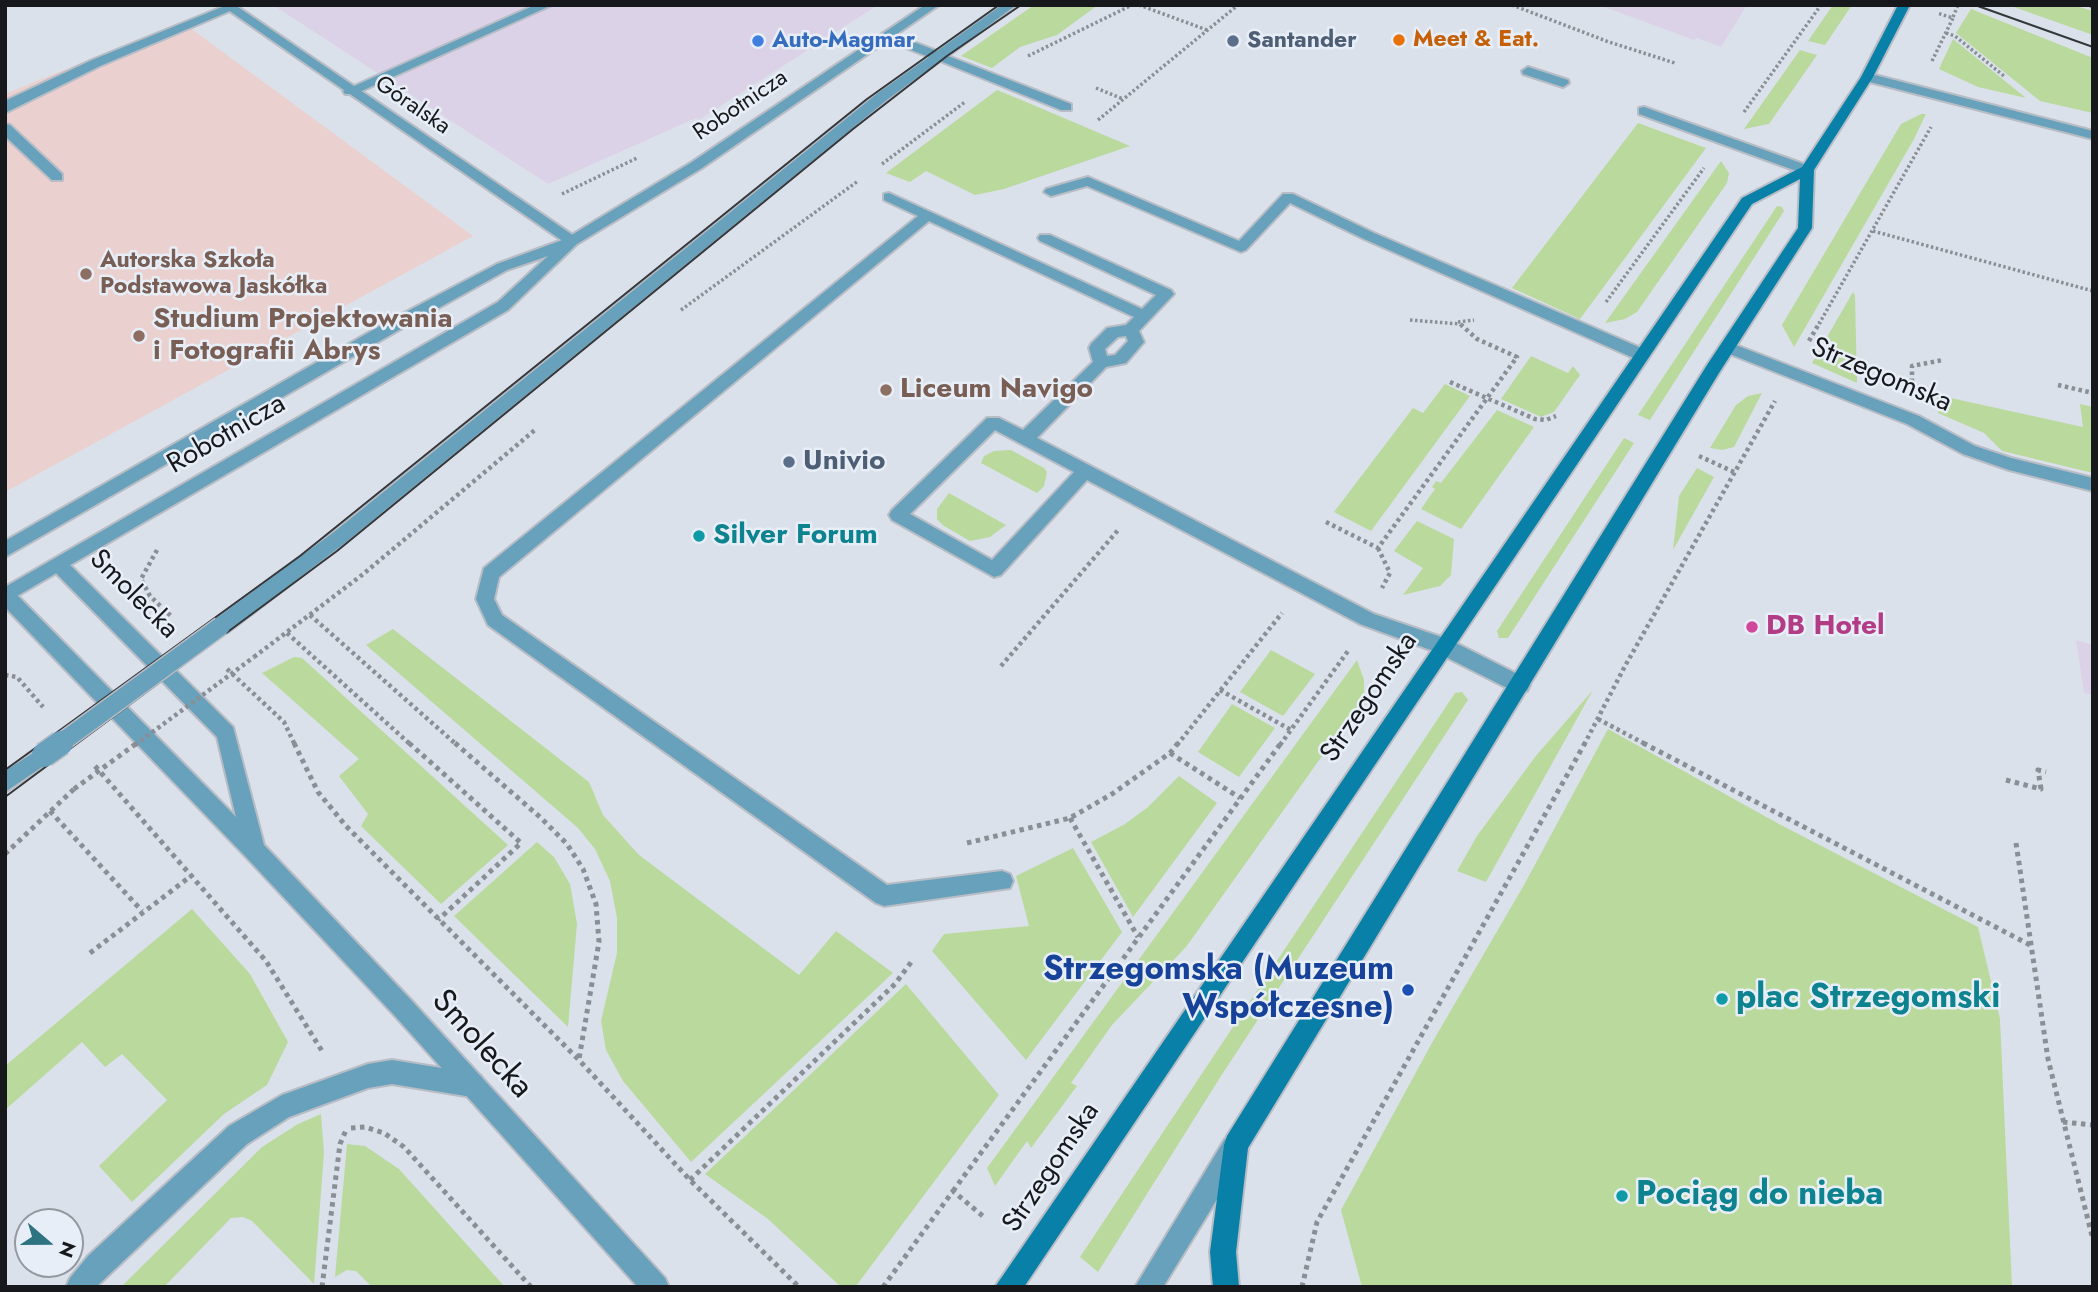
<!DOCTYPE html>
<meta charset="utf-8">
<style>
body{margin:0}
#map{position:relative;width:2098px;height:1292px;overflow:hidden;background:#dbe1ea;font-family:Jost,sans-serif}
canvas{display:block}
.frame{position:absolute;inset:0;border:7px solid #16181b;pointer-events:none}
.north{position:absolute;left:14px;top:1208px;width:70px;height:70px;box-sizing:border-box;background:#e8eef7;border:2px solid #94989f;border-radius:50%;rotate:110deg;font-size:19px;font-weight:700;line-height:28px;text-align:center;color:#16181b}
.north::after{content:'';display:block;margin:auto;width:24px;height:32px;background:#2d7380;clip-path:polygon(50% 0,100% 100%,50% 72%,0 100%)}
</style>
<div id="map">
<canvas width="2098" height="1292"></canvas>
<div class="frame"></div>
<div class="north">N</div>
</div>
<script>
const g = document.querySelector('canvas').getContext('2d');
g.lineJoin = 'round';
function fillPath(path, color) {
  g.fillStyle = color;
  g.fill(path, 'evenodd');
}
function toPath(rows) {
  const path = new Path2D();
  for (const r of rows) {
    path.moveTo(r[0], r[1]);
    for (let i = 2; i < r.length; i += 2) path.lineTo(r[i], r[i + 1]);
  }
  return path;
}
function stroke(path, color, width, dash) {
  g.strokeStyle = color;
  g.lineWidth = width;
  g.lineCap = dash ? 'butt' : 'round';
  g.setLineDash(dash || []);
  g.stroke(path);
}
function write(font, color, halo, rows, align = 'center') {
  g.font = font + ' Jost,sans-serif';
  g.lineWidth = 5;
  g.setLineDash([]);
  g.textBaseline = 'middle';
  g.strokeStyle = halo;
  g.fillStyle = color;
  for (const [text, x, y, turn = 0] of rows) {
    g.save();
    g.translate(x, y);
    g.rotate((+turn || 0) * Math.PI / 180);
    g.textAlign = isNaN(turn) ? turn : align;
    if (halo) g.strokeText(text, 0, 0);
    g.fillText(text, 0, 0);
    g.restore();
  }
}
fillPath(toPath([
 [273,5,878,5,699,120,696,118,548,184],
 [1599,5,1747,5,1721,47,1697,38,1694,40],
 [2076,640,2093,645,2093,695,2084,693]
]), '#dcd2e7');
fillPath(toPath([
 [182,22,473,236,5,492,5,94]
]), '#ead0ce');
fillPath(toPath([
 [1034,5,1098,5,1057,35,1020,47,992,68,961,56],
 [1833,5,1852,5,1825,45,1808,41],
 [2008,5,2073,5,2093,11,2093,35],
 [1971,9,2093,58,2093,113,2040,101,1956,33],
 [1953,39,2026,98,1978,87,1939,69],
 [1800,50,1817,55,1769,124,1744,129],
 [997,90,1019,99,1130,146,1004,189,975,195,926,171,910,182,886,173],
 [1921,114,1926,114,1914,139,1794,347,1782,325,1901,124],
 [1638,123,1706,148,1580,319,1512,288],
 [1721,161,1729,173,1727,183,1637,312,1625,319,1605,323],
 [1777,206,1782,207,1784,211,1650,420,1638,415],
 [1853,292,1855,296,1857,383,1812,363],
 [1531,356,1568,373,1573,366,1580,375,1554,412,1541,417,1501,399],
 [1445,384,1470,396,1371,531,1334,512,1413,408,1423,413],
 [1762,393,1734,447,1722,450,1710,448,1736,405,1748,396],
 [1937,395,2083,427,2080,404,2093,407,2093,473,2002,451,1984,433,1938,413],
 [1497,410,1534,427,1461,529,1421,509,1435,489,1432,487,1436,481,1441,483],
 [1624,438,1634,443,1508,638,1499,638,1497,631],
 [1011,450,1044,468,1047,472,1044,486,1037,493,981,463,984,456,994,451],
 [1697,468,1714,477,1673,550,1679,496],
 [949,493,1006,525,990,537,970,541,944,526,937,519,937,509],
 [1417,521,1454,539,1451,575,1440,586,1403,595,1423,568,1394,551],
 [393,629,589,782,603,815,639,855,799,975,836,931,893,973,691,1162,623,1081,606,1050,601,1021,617,953,617,918,610,881,595,849,578,828,366,645],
 [1271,650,1315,674,1283,716,1240,692],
 [294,657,302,658,508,845,441,904,361,826,368,814,339,776,359,759,262,673],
 [1357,660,1364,680,1364,694,1357,707,1186,947,1112,1025,1071,1083,1077,1086,1031,1148,1027,1141,995,1186,987,1168],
 [1593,690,1486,882,1457,871,1477,836,1535,757],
 [1462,692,1468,700,1462,709,1221,1076,1098,1272,1080,1257,1455,693],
 [1232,704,1275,728,1239,777,1198,752],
 [1608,729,1779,824,1978,927,2000,1019,2012,1287,1362,1287,1341,1210,1433,1041,1524,885],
 [1179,776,1217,803,1133,917,1091,842,1125,824,1148,807],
 [537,842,554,857,570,884,577,924,568,1027,454,916],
 [1073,848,1122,932,1026,1060,932,951,944,934,1029,926,1016,876],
 [192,909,250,974,288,1042,267,1085,224,1114,132,1202,99,1166,167,1100,122,1054,105,1067,82,1042,5,1110,5,1066],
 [906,984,999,1095,856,1286,841,1287,768,1219,705,1174],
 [321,1114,324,1153,314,1284,252,1221,243,1217,231,1218,164,1287,121,1287,262,1147,298,1124],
 [347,1144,365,1146,399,1169,505,1287,372,1287,356,1271,347,1270,335,1277]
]), '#bad99d');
const service = toPath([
 [227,5,237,8,100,66,5,113,7,100,92,60,227,5],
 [535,5,552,5,355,94,345,94,343,91,535,5],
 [1002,5,1016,5,948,56,1071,104,1071,110,1061,110,940,61,888,99,346,542,228,632,221,634,214,632,211,626,214,620,334,532,878,93,929,57,883,39,883,33,891,33,937,51,1002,5],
 [1528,67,1568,80,1569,83,1563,87,1523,74,1522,71,1528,67],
 [1867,73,2093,131,2093,139,1862,80,1861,77,1867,73],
 [1644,107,1812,167,1814,170,1812,173,1802,173,1639,114,1639,108,1644,107],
 [5,124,10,125,62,174,62,180,52,180,5,136,5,124],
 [1088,177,1239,241,1283,194,1293,194,1374,233,1648,351,1650,355,1642,360,1636,359,1364,239,1290,203,1246,250,1241,252,1087,186,1051,196,1044,192,1046,189,1088,177],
 [889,193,1142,309,1156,295,1040,241,1038,238,1040,235,1050,235,1171,290,1174,294,1139,331,1144,342,1126,363,1106,367,1037,438,1374,614,1450,640,1527,679,1530,685,1527,691,1520,693,1513,691,1436,652,1360,624,1087,480,1001,575,994,577,892,520,889,515,892,510,987,418,999,418,1023,430,1093,362,1089,348,1091,344,1107,328,1126,325,1134,317,929,221,499,577,494,599,502,615,887,885,1002,871,1010,874,1013,881,1010,888,884,906,876,903,488,625,476,599,484,568,918,216,884,200,884,194,889,193],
 [1126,336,1128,341,1115,355,1107,356,1105,349,1118,337,1126,336],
 [995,430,1074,472,992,560,910,514,995,430],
 [1728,342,1919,416,1975,446,2011,458,2093,478,2093,491,2009,470,1963,454,1907,424,1722,351,1720,347,1728,342],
 [44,746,51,749,54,755,51,761,5,792,5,771,44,746],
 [392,1060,472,1073,481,1076,484,1085,481,1094,472,1097,392,1084,368,1088,289,1117,247,1144,96,1287,66,1287,70,1278,88,1256,229,1126,282,1095,368,1064,392,1060]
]);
const minor = toPath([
 [221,5,235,5,577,238,579,241,577,244,567,244,221,5],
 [59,558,65,560,233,727,264,845,411,1000,665,1278,669,1287,638,1287,395,1016,246,857,5,607,6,588,13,591,236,817,217,737,53,570,50,565,53,560,59,558]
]);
const tertiary = toPath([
 [925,5,939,5,702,168,577,244,508,310,5,603,5,587,498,302,548,256,507,270,399,330,5,557,5,541,387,322,497,264,565,239,692,162,925,5],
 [1234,1136,1243,1139,1246,1148,1243,1157,1163,1287,1135,1287,1225,1139,1234,1136]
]);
const secondary = toPath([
 [1898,5,1910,5,1873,77,1814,170,1812,228,1719,373,1248,1148,1236,1252,1239,1287,1213,1287,1210,1252,1224,1145,1227,1136,1707,365,1798,228,1800,179,1752,204,1024,1287,995,1287,1742,198,1802,167,1861,77,1898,5]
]);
stroke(service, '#b8bdc5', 4);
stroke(minor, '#b8bdc5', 4);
stroke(tertiary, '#b8bdc5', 4);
stroke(secondary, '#b8bdc5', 4);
stroke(toPath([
 [1139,5,1207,30],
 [1512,5,1609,42,1675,63],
 [2085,5,2093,7],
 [1953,17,1958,5],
 [1946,33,1955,36,2004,76],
 [1028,56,1132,5],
 [1932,61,1953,18,1937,13],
 [1096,88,1123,99],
 [1744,112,1821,5],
 [1098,120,1238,5],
 [882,164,965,102],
 [562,194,637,158],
 [1873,231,2093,291],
 [1606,302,1704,168],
 [681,310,858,181],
 [1410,320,1460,324],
 [1458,322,1474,320],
 [1819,324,1931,127]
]), '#8a8e95', 3.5, [2.5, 2.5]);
stroke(toPath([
 [1809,341,1820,322],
 [1450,382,1535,419,1546,420,1556,416],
 [1912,382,1912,366,1943,360],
 [2058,385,2093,393],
 [1699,456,1734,472],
 [1326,522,1378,548,1517,357,1477,339,1458,322],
 [1378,548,1390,573,1382,588],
 [157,550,141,579,150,596,172,617],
 [310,615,457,745],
 [287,633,411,745],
 [254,657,362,575,536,429],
 [1001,666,1119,529],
 [227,669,284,722,295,745],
 [5,675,17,677,43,707],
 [1220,690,1291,730],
 [1598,719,1647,745],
 [1177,745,1282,613],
 [1280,745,1348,651],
 [1584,745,1625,666,1775,401]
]), '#8a8e95', 4.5, [3.5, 3.5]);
stroke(toPath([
 [294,743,318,792,346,826,579,1060,690,1180,799,1287],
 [409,743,521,843,438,920],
 [455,743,541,818,567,844,583,869,596,904,599,942,579,1059],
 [1643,743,2030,945],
 [1170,753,1240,798],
 [95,766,266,961,322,1051],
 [2006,780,2041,789,2038,770,2046,772],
 [50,811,142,911],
 [1070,818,1138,937],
 [967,843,1070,818,1112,794,1170,753,1178,743],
 [2016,843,2048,1059,2093,1240],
 [5,854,74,789],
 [90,953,191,876],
 [2063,1122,2093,1125],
 [351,1128,365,1127,384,1133,404,1147,531,1287],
 [690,1180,895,984,912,961],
 [953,1191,1281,743],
 [322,1287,340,1144,347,1128],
 [883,1287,953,1191,984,1217],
 [1302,1287,1317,1222,1585,743]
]), '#8a8e95', 5, [4.5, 4.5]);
fillPath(service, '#67a1bc');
fillPath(minor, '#67a1bc');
fillPath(tertiary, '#67a1bc');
fillPath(secondary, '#0980a8');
stroke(toPath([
 [1975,5,2093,47],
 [5,770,300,556,867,99,999,5],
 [5,797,337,551,853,129,947,56,1021,5]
]), '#35383b', 2);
const serviceBridgeFar1 = toPath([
 [58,745,221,626]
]);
const serviceBridge = toPath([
 [44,755,61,743]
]);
stroke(serviceBridgeFar1, '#b8bdc5', 21, []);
stroke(serviceBridge, '#b8bdc5', 27, []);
stroke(toPath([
 [135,745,254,657]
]), '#8a8e95', 4.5, [3.5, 3.5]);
stroke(toPath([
 [74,789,137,743]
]), '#8a8e95', 5, [4.5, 4.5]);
stroke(serviceBridgeFar1, '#67a1bc', 18);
stroke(serviceBridge, '#67a1bc', 24);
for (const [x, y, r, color] of [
 [1399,40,7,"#e8710a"],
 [758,41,7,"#3f7fe0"],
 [1233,41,7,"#5c6f8a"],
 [86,274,7,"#8d6e63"],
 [139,336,7,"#8d6e63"],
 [886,390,7,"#8d6e63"],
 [789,462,7,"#5c6f8a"],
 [699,536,7,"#0f9aa8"],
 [1752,627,7,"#d1479c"],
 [1408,990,7,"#1a4fb4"],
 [1722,999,7,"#0f9aa8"],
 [1622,1196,7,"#0f9aa8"]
]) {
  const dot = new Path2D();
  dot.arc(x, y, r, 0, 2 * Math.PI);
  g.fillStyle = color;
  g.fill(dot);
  stroke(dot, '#e8eef7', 2.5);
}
write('bold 23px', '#c56008', '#e8eef7', [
 ["Meet & Eat.",1413,40]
], 'left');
write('bold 23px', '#366cbe', '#e8eef7', [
 ["Auto-Magmar",772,41]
], 'left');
write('bold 23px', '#4e5e75', '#e8eef7', [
 ["Santander",1247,41]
], 'left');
write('23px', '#16181b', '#e8eef7', [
 ["Góralska",412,106,34],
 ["Robotnicza",741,106,-34]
]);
write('bold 23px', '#785e54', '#e8eef7', [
 ["Autorska Szkoła",100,261],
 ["Podstawowa Jaskółka",100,287]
], 'left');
write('bold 28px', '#785e54', '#e8eef7', [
 ["Studium Projektowania",153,320],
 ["i Fotografii Abrys",153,352],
 ["Liceum Navigo",900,390]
], 'left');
write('28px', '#16181b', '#e8eef7', [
 ["Strzegomska",1881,376,23],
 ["Robotnicza",227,435,-30],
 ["Smolecka",133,595,45],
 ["Strzegomska",1370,698,-56],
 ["Strzegomska",1052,1168,-56]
]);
write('bold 28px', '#4e5e75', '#e8eef7', [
 ["Univio",803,462]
], 'left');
write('bold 28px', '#0d838f', '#e8eef7', [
 ["Silver Forum",713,536]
], 'left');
write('bold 28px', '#b23c85', '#e8eef7', [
 ["DB Hotel",1766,627]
], 'left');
write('bold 33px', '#164399', '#e8eef7', [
 ["Strzegomska (Muzeum",1394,971],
 ["Współczesne)",1394,1009]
], 'right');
write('bold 33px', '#0d838f', '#e8eef7', [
 ["plac Strzegomski",1736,999],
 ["Pociąg do nieba",1636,1196]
], 'left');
write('33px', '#16181b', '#e8eef7', [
 ["Smolecka",481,1045,48]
]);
</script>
